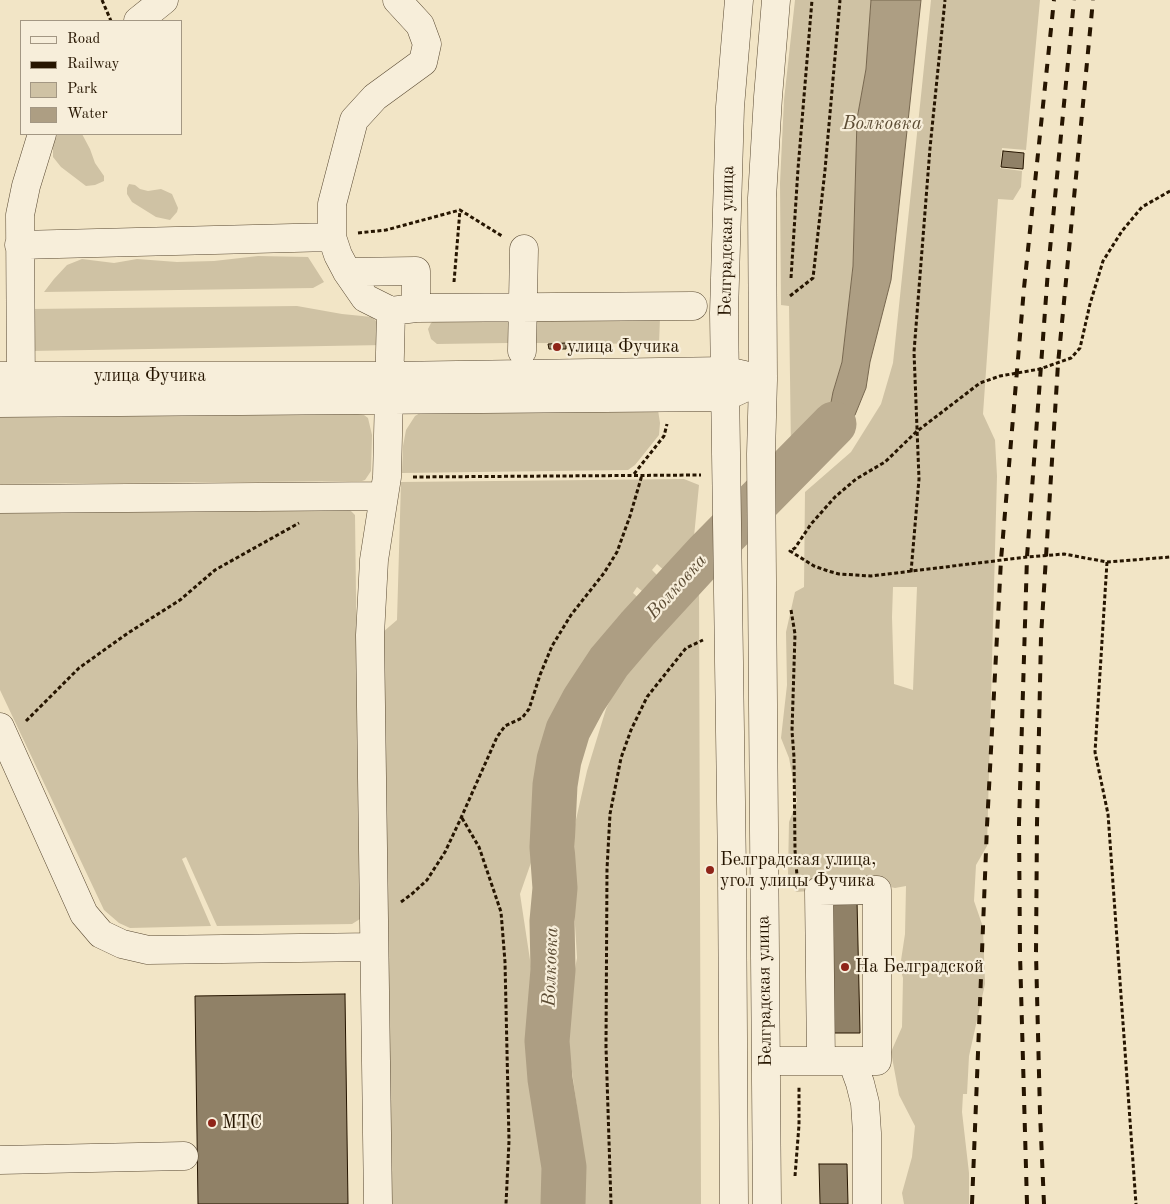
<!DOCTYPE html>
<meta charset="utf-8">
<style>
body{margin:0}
#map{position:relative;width:1170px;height:1204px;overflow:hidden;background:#f2e5c6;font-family:"Old Standard TT",serif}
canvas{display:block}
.legend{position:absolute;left:20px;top:20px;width:162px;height:115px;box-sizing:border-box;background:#f7eeda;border:1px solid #a39783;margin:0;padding:6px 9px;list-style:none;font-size:15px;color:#261500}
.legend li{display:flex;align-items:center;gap:10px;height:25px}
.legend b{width:25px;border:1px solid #a39783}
</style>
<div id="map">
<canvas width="1170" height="1204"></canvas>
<ul class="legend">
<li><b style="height:6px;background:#f7eeda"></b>Road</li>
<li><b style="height:6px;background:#261500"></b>Railway</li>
<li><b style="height:14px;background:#cfc2a4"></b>Park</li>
<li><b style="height:14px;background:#ad9e83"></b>Water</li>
</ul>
</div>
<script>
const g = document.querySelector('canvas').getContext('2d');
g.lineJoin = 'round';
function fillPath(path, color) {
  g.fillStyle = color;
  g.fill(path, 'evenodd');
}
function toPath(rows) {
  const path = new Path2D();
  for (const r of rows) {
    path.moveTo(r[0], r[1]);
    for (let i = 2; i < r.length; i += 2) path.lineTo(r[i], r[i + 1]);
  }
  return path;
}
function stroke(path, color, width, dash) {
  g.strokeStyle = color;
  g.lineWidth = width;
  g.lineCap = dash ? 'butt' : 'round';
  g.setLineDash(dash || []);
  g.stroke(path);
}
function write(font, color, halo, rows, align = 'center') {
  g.font = font + ' "Old Standard TT",serif';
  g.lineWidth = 4.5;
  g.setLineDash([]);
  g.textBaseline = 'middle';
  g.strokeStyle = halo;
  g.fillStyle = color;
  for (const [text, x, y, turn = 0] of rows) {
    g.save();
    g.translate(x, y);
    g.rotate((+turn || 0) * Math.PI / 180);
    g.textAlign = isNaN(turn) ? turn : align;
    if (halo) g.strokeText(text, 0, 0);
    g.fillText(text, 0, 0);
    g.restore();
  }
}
fillPath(toPath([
 [795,0,871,0,866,69,857,119,853,266,842,362,833,392,829,413,808,436,791,449,789,306,781,305,780,183,784,100],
 [931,0,1040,0,1026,150,1002,148,1000,168,1022,171,1021,187,1013,200,998,199,983,414,995,440,997,476,987,846,976,865,974,901,983,927,985,984,969,1056,967,1094,963,1094,962,1112,969,1173,969,1204,904,1204,902,1193,912,1157,915,1126,899,1095,891,1052,902,1027,903,978,900,967,905,934,906,886,895,888,868,882,823,890,796,892,788,874,789,822,797,801,789,758,781,738,787,685,786,632,795,592,804,587,805,492,851,452,881,404,893,363],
 [893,587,917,587,913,690,894,684,892,617],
 [58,134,82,134,90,149,95,163,104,176,104,181,95,185,86,186,61,167,53,157,53,142],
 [129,184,135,185,140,189,148,191,161,189,172,194,178,208,177,212,170,220,156,217,132,202,127,194,127,188],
 [258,256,308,257,324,282,313,288,44,292,54,279,67,265,82,259,114,263,137,259,177,262,214,261],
 [297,306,342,314,372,317,383,328,385,345,30,351,29,309],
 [660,318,659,344,536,343,536,320],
 [506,319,509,322,508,343,437,344,431,339,428,329,431,323,435,320],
 [658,410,660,423,659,435,635,465,628,470,402,473,403,446,406,430,415,416,420,413],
 [358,414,364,415,368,418,372,435,371,471,365,480,362,481,0,484,0,417],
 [684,479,699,485,693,547,667,573,657,564,652,570,663,581,653,591,651,590,647,595,637,587,633,593,642,601,596,650,583,668,565,699,555,727,546,758,542,788,540,837,520,894,532,973,531,1070,536,1119,549,1165,546,1204,392,1204,383,632,397,620,401,482],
 [348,508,355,515,360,919,352,924,217,926,186,857,182,859,211,926,130,928,119,923,104,910,0,690,0,510],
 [699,583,701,1204,575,1204,580,1130,565,1020,577,958,574,908,575,824,587,771,606,709,620,680,633,656]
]), '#cfc2a4');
const water = toPath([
 [871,0,921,0,891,280,870,362,866,388,855,415,829,447,795,482,792,477,791,449,808,436,829,413,833,392,842,362,853,266,857,119,866,69,871,0]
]);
fillPath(water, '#ad9e83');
stroke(water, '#77674f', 1);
stroke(toPath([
 [563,1204,564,1167,550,1079,547,1041,553,970,552,921,555,888,552,847,555,785,559,760,568,730,584,700,609,662,638,628,707,553,834,424]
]), '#ad9e83', 45);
const building = toPath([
 [1003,151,1024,153,1023,169,1001,167,1003,151],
 [566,343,566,349,549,349,548,344,566,343],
 [857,900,860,1033,834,1033,831,901,857,900],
 [345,994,348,1204,198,1204,195,996,345,994],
 [819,1164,847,1164,848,1204,820,1204,819,1164]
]);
fillPath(building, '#908167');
stroke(building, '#261500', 1);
const minor = toPath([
 [138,21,164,0],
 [19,245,332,237],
 [347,272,416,271,416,308],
 [391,311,416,308,693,306],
 [522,351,524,249],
 [0,376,390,376,726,371,744,375],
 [21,394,20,215,26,186,42,134],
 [0,403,725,397,742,389],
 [384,496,387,477,391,311,365,298,347,272,338,255,332,237,332,204,354,120,375,97,423,62,427,44,420,25,397,0],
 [0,499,384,496,374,560,370,635,378,1204],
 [0,727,84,914,101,934,122,944,148,950,374,947],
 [766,1061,877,1061,877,890,819,891,821,1061],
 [852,1061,860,1083,865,1103,867,1133,867,1204],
 [0,1160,184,1156],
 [734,1204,732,871,724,313,730,107,739,0],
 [767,1204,761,454,763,380,762,198,768,97,776,0]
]);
stroke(minor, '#594932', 29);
stroke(toPath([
 [102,0,111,21],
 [1170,191,1142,207,1122,231,1103,261,1090,304,1080,348,1071,358,1040,369,1000,376,980,383,916,432,885,462,856,479,835,497,811,524,795,548,790,551,814,566,828,571,839,574,871,576,1027,557,1064,554,1107,562,1170,557],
 [358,233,386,230,460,210,502,236],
 [791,278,798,169,812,0],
 [454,282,460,210],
 [790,296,813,278,825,170,840,0],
 [634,474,664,436,667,424],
 [413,477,701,475],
 [1107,562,1095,752,1108,814,1136,1204],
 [911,572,919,479,914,352,930,148,945,0],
 [791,610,795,634,792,731,794,757,795,850,797,876],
 [26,721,79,668,128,633,180,600,215,570,299,523],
 [462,818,479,847,501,912,505,962,509,1141,506,1204],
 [401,902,413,893,427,880,445,852,461,818,497,737,505,726,522,718,529,709,540,675,552,646,571,615,604,573,617,552,630,516,642,475],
 [795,1176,799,1125,799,1087],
 [611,1204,606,1047,607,869,610,814,621,758,631,730,647,697,686,648,703,640]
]), '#261500', 3, [4, 2.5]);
stroke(minor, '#f7eeda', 28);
stroke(toPath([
 [972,1204,987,826,1001,560,1024,288,1054,0],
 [1027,1204,1020,954,1019,824,1027,557,1048,270,1074,0],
 [1044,1204,1040,1113,1036,954,1037,824,1041,637,1058,364,1093,0]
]), '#261500', 4, [9, 9]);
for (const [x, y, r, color] of [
 [557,347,5,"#8f2418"],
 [710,870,5,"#8f2418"],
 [845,967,5,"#8f2418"],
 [212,1123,5,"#8f2418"]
]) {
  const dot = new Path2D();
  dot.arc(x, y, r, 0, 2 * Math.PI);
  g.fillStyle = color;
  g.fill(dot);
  stroke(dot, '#f7eeda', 2);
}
write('18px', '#261500', '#f7eeda', [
 ["Белградская улица",727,241,-89],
 ["улица Фучика",150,376],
 ["Белградская улица",765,991,-91]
]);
write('18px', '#261500', '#f7eeda', [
 ["улица Фучика",567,347],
 ["Белградская улица,",720,860],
 ["угол улицы Фучика",720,881],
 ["На Белградской",855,967],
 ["МТС",222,1123]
], 'left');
write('italic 19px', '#5c4c34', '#f7eeda', [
 ["Волковка",882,124],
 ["Волковка",677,587,-48],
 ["Волковка",551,967,-88]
]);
</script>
